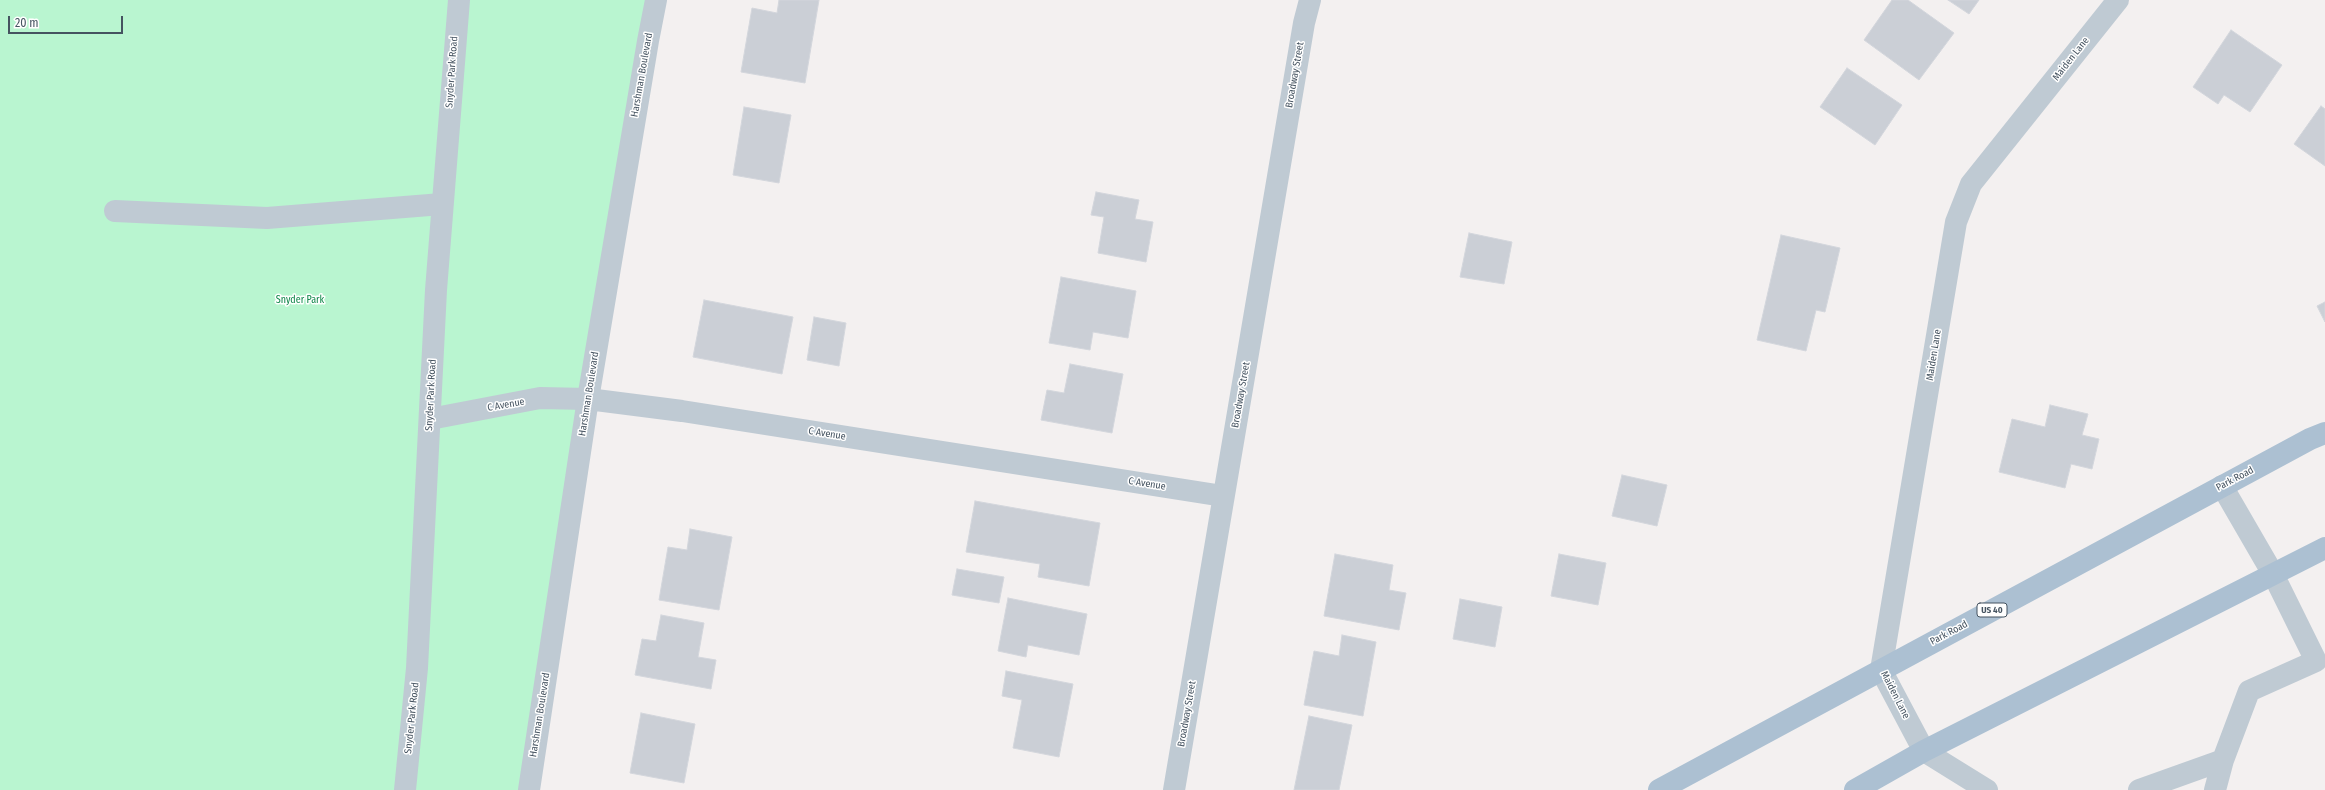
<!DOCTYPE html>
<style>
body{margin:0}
#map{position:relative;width:2325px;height:790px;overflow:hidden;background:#f3f0f0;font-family:"Fira Sans Condensed",sans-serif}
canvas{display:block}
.scale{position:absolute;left:8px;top:16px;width:115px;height:18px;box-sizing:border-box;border:2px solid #455360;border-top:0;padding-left:5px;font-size:12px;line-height:14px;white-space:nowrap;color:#455360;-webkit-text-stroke:3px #fff;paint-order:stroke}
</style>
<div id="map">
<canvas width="2325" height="790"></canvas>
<div class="scale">20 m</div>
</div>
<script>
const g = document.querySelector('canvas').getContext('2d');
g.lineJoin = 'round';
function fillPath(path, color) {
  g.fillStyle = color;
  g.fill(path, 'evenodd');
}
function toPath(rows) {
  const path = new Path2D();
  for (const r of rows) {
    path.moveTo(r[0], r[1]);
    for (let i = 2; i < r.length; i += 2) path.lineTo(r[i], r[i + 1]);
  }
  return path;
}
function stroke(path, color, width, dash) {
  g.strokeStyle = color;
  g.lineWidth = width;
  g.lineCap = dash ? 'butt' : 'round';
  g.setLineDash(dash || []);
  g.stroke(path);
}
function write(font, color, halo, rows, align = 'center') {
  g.font = font + ' "Fira Sans Condensed",sans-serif';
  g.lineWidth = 3;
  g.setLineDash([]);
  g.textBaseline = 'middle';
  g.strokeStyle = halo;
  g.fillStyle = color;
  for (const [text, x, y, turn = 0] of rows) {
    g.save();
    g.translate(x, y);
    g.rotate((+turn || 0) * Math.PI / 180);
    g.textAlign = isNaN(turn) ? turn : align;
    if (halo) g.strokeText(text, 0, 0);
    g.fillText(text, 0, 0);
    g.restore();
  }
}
fillPath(toPath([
 [0,0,660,0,526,790,0,790]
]), '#b9f5d0');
const building = toPath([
 [779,0,819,0,805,83,741,72,752,8,777,13,779,0],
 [1892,0,1908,0,1954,33,1919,80,1864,40,1892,0],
 [1948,0,1979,0,1969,14,1948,0],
 [2231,30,2282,65,2250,112,2224,95,2218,104,2193,87,2231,30],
 [1847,68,1902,105,1875,145,1820,107,1847,68],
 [2321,106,2325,109,2325,166,2294,144,2321,106],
 [744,107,791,115,779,183,733,175,744,107],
 [1096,192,1139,200,1135,219,1153,222,1146,262,1098,253,1104,217,1091,215,1096,192],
 [1469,233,1512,242,1504,284,1460,277,1469,233],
 [1781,235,1840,248,1825,312,1816,310,1806,351,1757,340,1781,235],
 [1061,277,1136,291,1128,338,1093,332,1090,350,1049,343,1061,277],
 [704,300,793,317,782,374,693,357,704,300],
 [2325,302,2325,322,2317,306,2325,302],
 [814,317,846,323,839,366,807,360,814,317],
 [1070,364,1123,374,1112,433,1041,420,1047,390,1064,393,1070,364],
 [2050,405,2088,414,2082,435,2099,439,2092,469,2071,464,2065,488,1999,472,2012,419,2045,427,2050,405],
 [1622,475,1667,485,1657,526,1612,516,1622,475],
 [975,501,1100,523,1089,586,1038,577,1040,564,966,552,975,501],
 [690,529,732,537,719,610,659,600,668,547,687,550,690,529],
 [1335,554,1393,565,1389,590,1406,593,1399,630,1324,616,1335,554],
 [1559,554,1606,563,1598,605,1551,596,1559,554],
 [957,569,1004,577,999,603,952,595,957,569],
 [1008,598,1087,614,1079,655,1028,645,1026,657,998,651,1008,598],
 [1460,599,1502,607,1495,647,1453,639,1460,599],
 [661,615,704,623,698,657,716,660,711,689,635,675,642,639,656,641,661,615],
 [1342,635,1376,642,1363,716,1304,705,1314,651,1339,656,1342,635],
 [1006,671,1073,684,1059,757,1013,748,1022,700,1002,696,1006,671],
 [641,713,695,724,684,783,630,773,641,713],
 [1309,716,1352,725,1339,790,1294,790,1309,716]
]);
fillPath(building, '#cbcfd6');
stroke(building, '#d3d6dc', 1);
stroke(toPath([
 [115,211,267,218,442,204],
 [430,419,540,398,588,399,682,411,1223,496],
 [405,790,417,668,436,290,459,0],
 [529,790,588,399,648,41,656,0],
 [1174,790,1304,23,1310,0],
 [1987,790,1924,751,1881,670,1956,222,1971,184,2118,0],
 [2139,790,2223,760],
 [2215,790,2223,760,2249,691,2316,661,2273,574,2222,486]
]), '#bfcad3', 22);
stroke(toPath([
 [1659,790,2310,439,2325,433],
 [1855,790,1924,751,2325,548]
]), '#acc0d2', 22);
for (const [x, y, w] of [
 [1992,610,30]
]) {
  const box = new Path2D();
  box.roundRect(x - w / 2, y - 7, w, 14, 3);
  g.fillStyle = '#fff';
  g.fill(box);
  stroke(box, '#455360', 1);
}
write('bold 9px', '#455360', null, [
 ["US 40",1992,610]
]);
write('10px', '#455360', '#fff', [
 ["Maiden Lane",2071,59,-52],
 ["Snyder Park Road",452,72,-86],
 ["Harshman Boulevard",642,75,-80],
 ["Broadway Street",1295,75,-80],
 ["Maiden Lane",1934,355,-81],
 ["Harshman Boulevard",589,394,-81],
 ["Snyder Park Road",431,395,-87],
 ["Broadway Street",1241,395,-80],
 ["C Avenue",506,405,-10],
 ["C Avenue",827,434,9],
 ["Park Road",2235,479,-28],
 ["C Avenue",1147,484,9],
 ["Park Road",1949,633,-28],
 ["Maiden Lane",1895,695,63],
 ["Broadway Street",1187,714,-80],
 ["Harshman Boulevard",540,715,-81],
 ["Snyder Park Road",412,718,-84]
]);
write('10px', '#0c8547', '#fff', [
 ["Snyder Park",300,300]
]);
</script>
